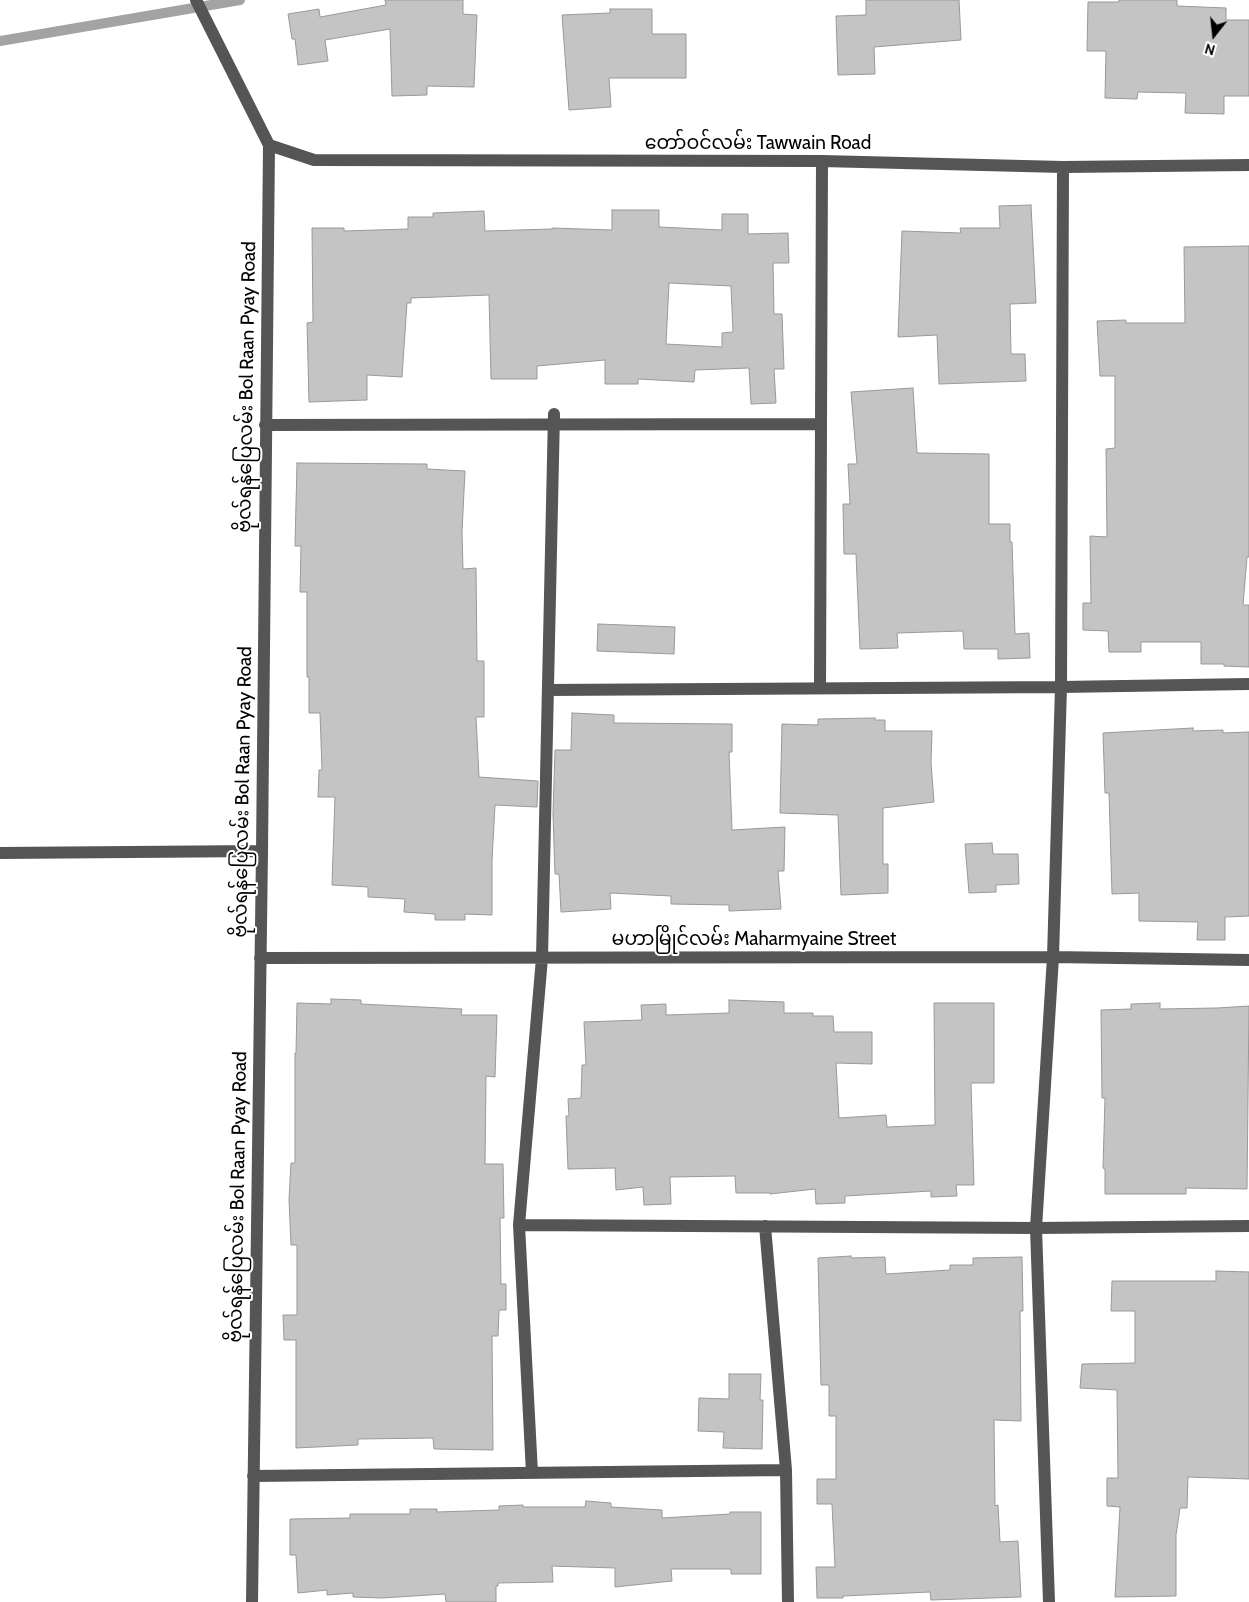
<!DOCTYPE html>
<meta charset="utf-8">
<style>
body{margin:0}
#map{position:relative;width:1249px;height:1602px;overflow:hidden;background:#fff;font-family:Cabin,sans-serif}
canvas{display:block}
.north{position:absolute;left:1189px;top:10px;width:50px;height:50px;-webkit-text-stroke:4px #fff;paint-order:stroke;rotate:196deg;font-size:14px;font-weight:700;line-height:20px;text-align:center;color:#000}
.north::after{content:'';display:block;margin:auto;width:18px;height:22px;background:#000;clip-path:polygon(50% 0,100% 100%,50% 72%,0 100%)}
</style>
<div id="map">
<canvas width="1249" height="1602"></canvas>
<div class="north">N</div>
</div>
<script>
const g = document.querySelector('canvas').getContext('2d');
g.lineJoin = 'round';
function toPath(rows) {
  const path = new Path2D();
  for (const r of rows) {
    path.moveTo(r[0], r[1]);
    for (let i = 2; i < r.length; i += 2) path.lineTo(r[i], r[i + 1]);
  }
  return path;
}
function stroke(path, color, width, dash) {
  g.strokeStyle = color;
  g.lineWidth = width;
  g.lineCap = dash ? 'butt' : 'round';
  g.setLineDash(dash || []);
  g.stroke(path);
}
function fillPath(path, color) {
  g.fillStyle = color;
  g.fill(path, 'evenodd');
}
function write(font, color, halo, rows, align = 'center') {
  g.font = font + ' Cabin,"Noto Sans Myanmar",sans-serif';
  g.lineWidth = 4;
  g.setLineDash([]);
  g.textBaseline = 'middle';
  g.strokeStyle = halo;
  g.fillStyle = color;
  for (const [text, x, y, turn = 0] of rows) {
    g.save();
    g.translate(x, y);
    g.rotate((+turn || 0) * Math.PI / 180);
    g.textAlign = isNaN(turn) ? turn : align;
    if (halo) g.strokeText(text, 0, 0);
    g.fillText(text, 0, 0);
    g.restore();
  }
}
stroke(toPath([
 [0,41,240,0]
]), '#a3a3a3', 10);
const building = toPath([
 [385,0,463,0,463,14,477,15,474,87,427,86,427,95,392,96,390,29,325,40,328,61,298,65,295,39,292,39,288,14,319,9,320,17,386,5,385,0],
 [866,0,959,0,961,40,874,47,875,74,838,75,836,16,866,15,866,0],
 [1119,0,1177,0,1177,6,1226,8,1226,20,1249,20,1249,96,1224,96,1224,114,1185,113,1186,93,1138,92,1137,99,1105,98,1106,51,1087,51,1088,2,1119,2,1119,0],
 [610,9,652,9,652,34,686,34,686,78,609,78,611,107,569,110,562,15,610,13,610,9],
 [1031,205,1036,303,1010,304,1011,354,1025,354,1026,381,939,384,937,335,898,337,902,231,961,233,960,228,1000,228,999,206,1031,205],
 [612,210,659,210,659,227,722,230,722,214,748,214,748,234,788,233,789,263,773,263,774,314,782,314,784,369,774,369,776,403,751,404,749,368,695,370,694,382,638,379,638,384,605,384,605,360,537,366,537,379,491,379,489,295,411,298,411,303,407,303,402,377,367,375,367,400,309,402,307,323,313,322,312,228,344,228,344,231,408,229,408,217,433,217,433,213,484,211,485,231,552,229,552,228,612,230,612,210],
 [669,283,731,286,733,332,722,333,722,347,666,344,669,283],
 [1249,246,1249,557,1247,557,1243,605,1249,605,1249,667,1224,666,1224,664,1201,664,1201,642,1141,642,1141,652,1109,652,1108,631,1083,630,1083,603,1091,603,1090,536,1107,537,1106,449,1115,448,1115,376,1100,376,1097,321,1126,320,1126,323,1185,323,1184,247,1249,246],
 [913,388,917,453,989,454,989,524,1010,524,1010,542,1012,542,1015,634,1029,633,1030,658,998,659,998,649,964,649,963,631,897,633,898,648,860,649,856,554,844,554,843,504,850,504,848,464,857,464,851,392,913,388],
 [297,463,427,464,427,469,465,471,462,532,463,569,476,568,477,661,484,661,484,717,476,717,479,777,538,781,537,807,495,805,492,860,492,915,465,914,465,920,435,920,435,914,404,912,405,899,368,897,368,887,332,885,335,797,318,797,319,770,322,770,320,713,309,713,309,677,307,677,307,592,300,592,301,546,295,546,297,463],
 [598,624,675,627,674,654,597,651,598,624],
 [572,713,614,715,614,723,732,724,732,752,729,752,732,830,785,827,784,871,778,871,781,909,729,911,729,905,671,904,671,896,610,893,611,909,561,912,559,874,555,874,553,814,555,750,571,750,572,713],
 [875,718,875,720,885,720,885,731,932,731,931,763,934,802,883,808,883,864,888,864,888,893,841,895,838,815,780,813,782,724,818,725,818,719,875,718],
 [1193,728,1193,731,1223,730,1223,733,1249,732,1249,916,1225,917,1225,940,1197,940,1198,922,1139,921,1139,893,1112,894,1109,793,1105,793,1103,733,1193,728],
 [992,843,993,854,1018,854,1019,884,996,885,996,892,969,893,965,844,992,843],
 [331,999,361,1000,361,1004,462,1009,461,1015,497,1015,495,1077,486,1076,485,1164,503,1164,504,1218,500,1218,501,1284,506,1284,506,1310,499,1310,498,1336,492,1336,493,1450,434,1449,433,1438,358,1439,358,1445,296,1448,296,1340,284,1340,283,1315,297,1315,297,1245,291,1245,289,1200,291,1163,295,1163,295,1053,296,1053,297,1003,331,1004,331,999],
 [729,1000,784,1002,784,1013,813,1013,813,1016,833,1016,834,1032,872,1032,872,1064,836,1063,839,1118,886,1115,887,1127,935,1125,934,1003,994,1003,994,1083,971,1083,974,1185,956,1185,957,1196,931,1197,931,1191,845,1196,845,1203,816,1204,815,1189,770,1194,770,1193,736,1193,735,1176,670,1177,671,1204,644,1205,643,1187,616,1190,615,1168,568,1169,566,1116,569,1116,568,1099,581,1098,582,1065,586,1065,584,1022,642,1020,641,1005,666,1004,666,1015,729,1013,729,1000],
 [1160,1003,1160,1009,1217,1008,1249,1006,1247,1189,1186,1188,1186,1194,1105,1194,1105,1169,1103,1168,1105,1098,1102,1098,1101,1010,1131,1009,1131,1004,1160,1003],
 [851,1256,851,1258,885,1257,886,1274,950,1270,950,1265,973,1265,973,1258,1022,1257,1023,1311,1020,1311,1021,1421,994,1420,995,1506,998,1505,1000,1542,1018,1541,1021,1597,931,1600,930,1592,843,1596,843,1598,817,1598,816,1567,835,1567,832,1504,817,1504,817,1479,836,1479,836,1416,829,1416,829,1385,821,1385,818,1258,851,1256],
 [1216,1271,1249,1272,1249,1479,1188,1477,1187,1508,1180,1508,1176,1535,1176,1596,1115,1597,1120,1507,1107,1506,1107,1478,1118,1478,1117,1390,1080,1388,1082,1364,1135,1363,1135,1311,1111,1311,1112,1281,1216,1281,1216,1271],
 [729,1374,761,1374,760,1400,763,1400,762,1449,723,1448,724,1432,698,1431,699,1398,729,1399,729,1374],
 [586,1501,611,1503,611,1507,662,1510,662,1518,730,1514,730,1512,761,1512,761,1574,731,1574,731,1569,671,1569,672,1581,615,1587,615,1568,552,1566,553,1582,498,1583,498,1586,496,1586,496,1602,446,1602,445,1594,382,1598,353,1597,353,1593,327,1595,327,1590,298,1593,296,1555,290,1555,290,1519,350,1518,350,1514,410,1514,410,1509,437,1509,437,1512,499,1510,499,1506,523,1505,523,1507,585,1507,586,1501]
]);
fillPath(building, '#c4c4c4');
stroke(building, '#999', 1);
stroke(toPath([
 [196,0,269,145,262,851,252,1602],
 [269,145,314,160,822,161,1063,167,1249,165],
 [265,425,821,424],
 [820,687,822,161],
 [548,690,1061,687,1249,684],
 [0,853,262,851],
 [260,958,1053,957,1249,960],
 [519,1225,1036,1228,1249,1226],
 [765,1226,786,1470,788,1602],
 [532,1473,519,1225,542,958,554,414],
 [253,1476,786,1470],
 [1049,1602,1036,1228,1053,957,1061,687,1063,167]
]), '#555', 12);
write('19px', '#000', '#fff', [
 ["တော်ဝင်လမ်း Tawwain Road",758,143],
 ["ဗိုလ်ရန်ပြေလမ်း Bol Raan Pyay Road",247,387,-89],
 ["ဗိုလ်ရန်ပြေလမ်း Bol Raan Pyay Road",243,792,-89],
 ["မဟာမြိုင်လမ်း Maharmyaine Street",754,939],
 ["ဗိုလ်ရန်ပြေလမ်း Bol Raan Pyay Road",238,1197,-89]
]);
</script>
